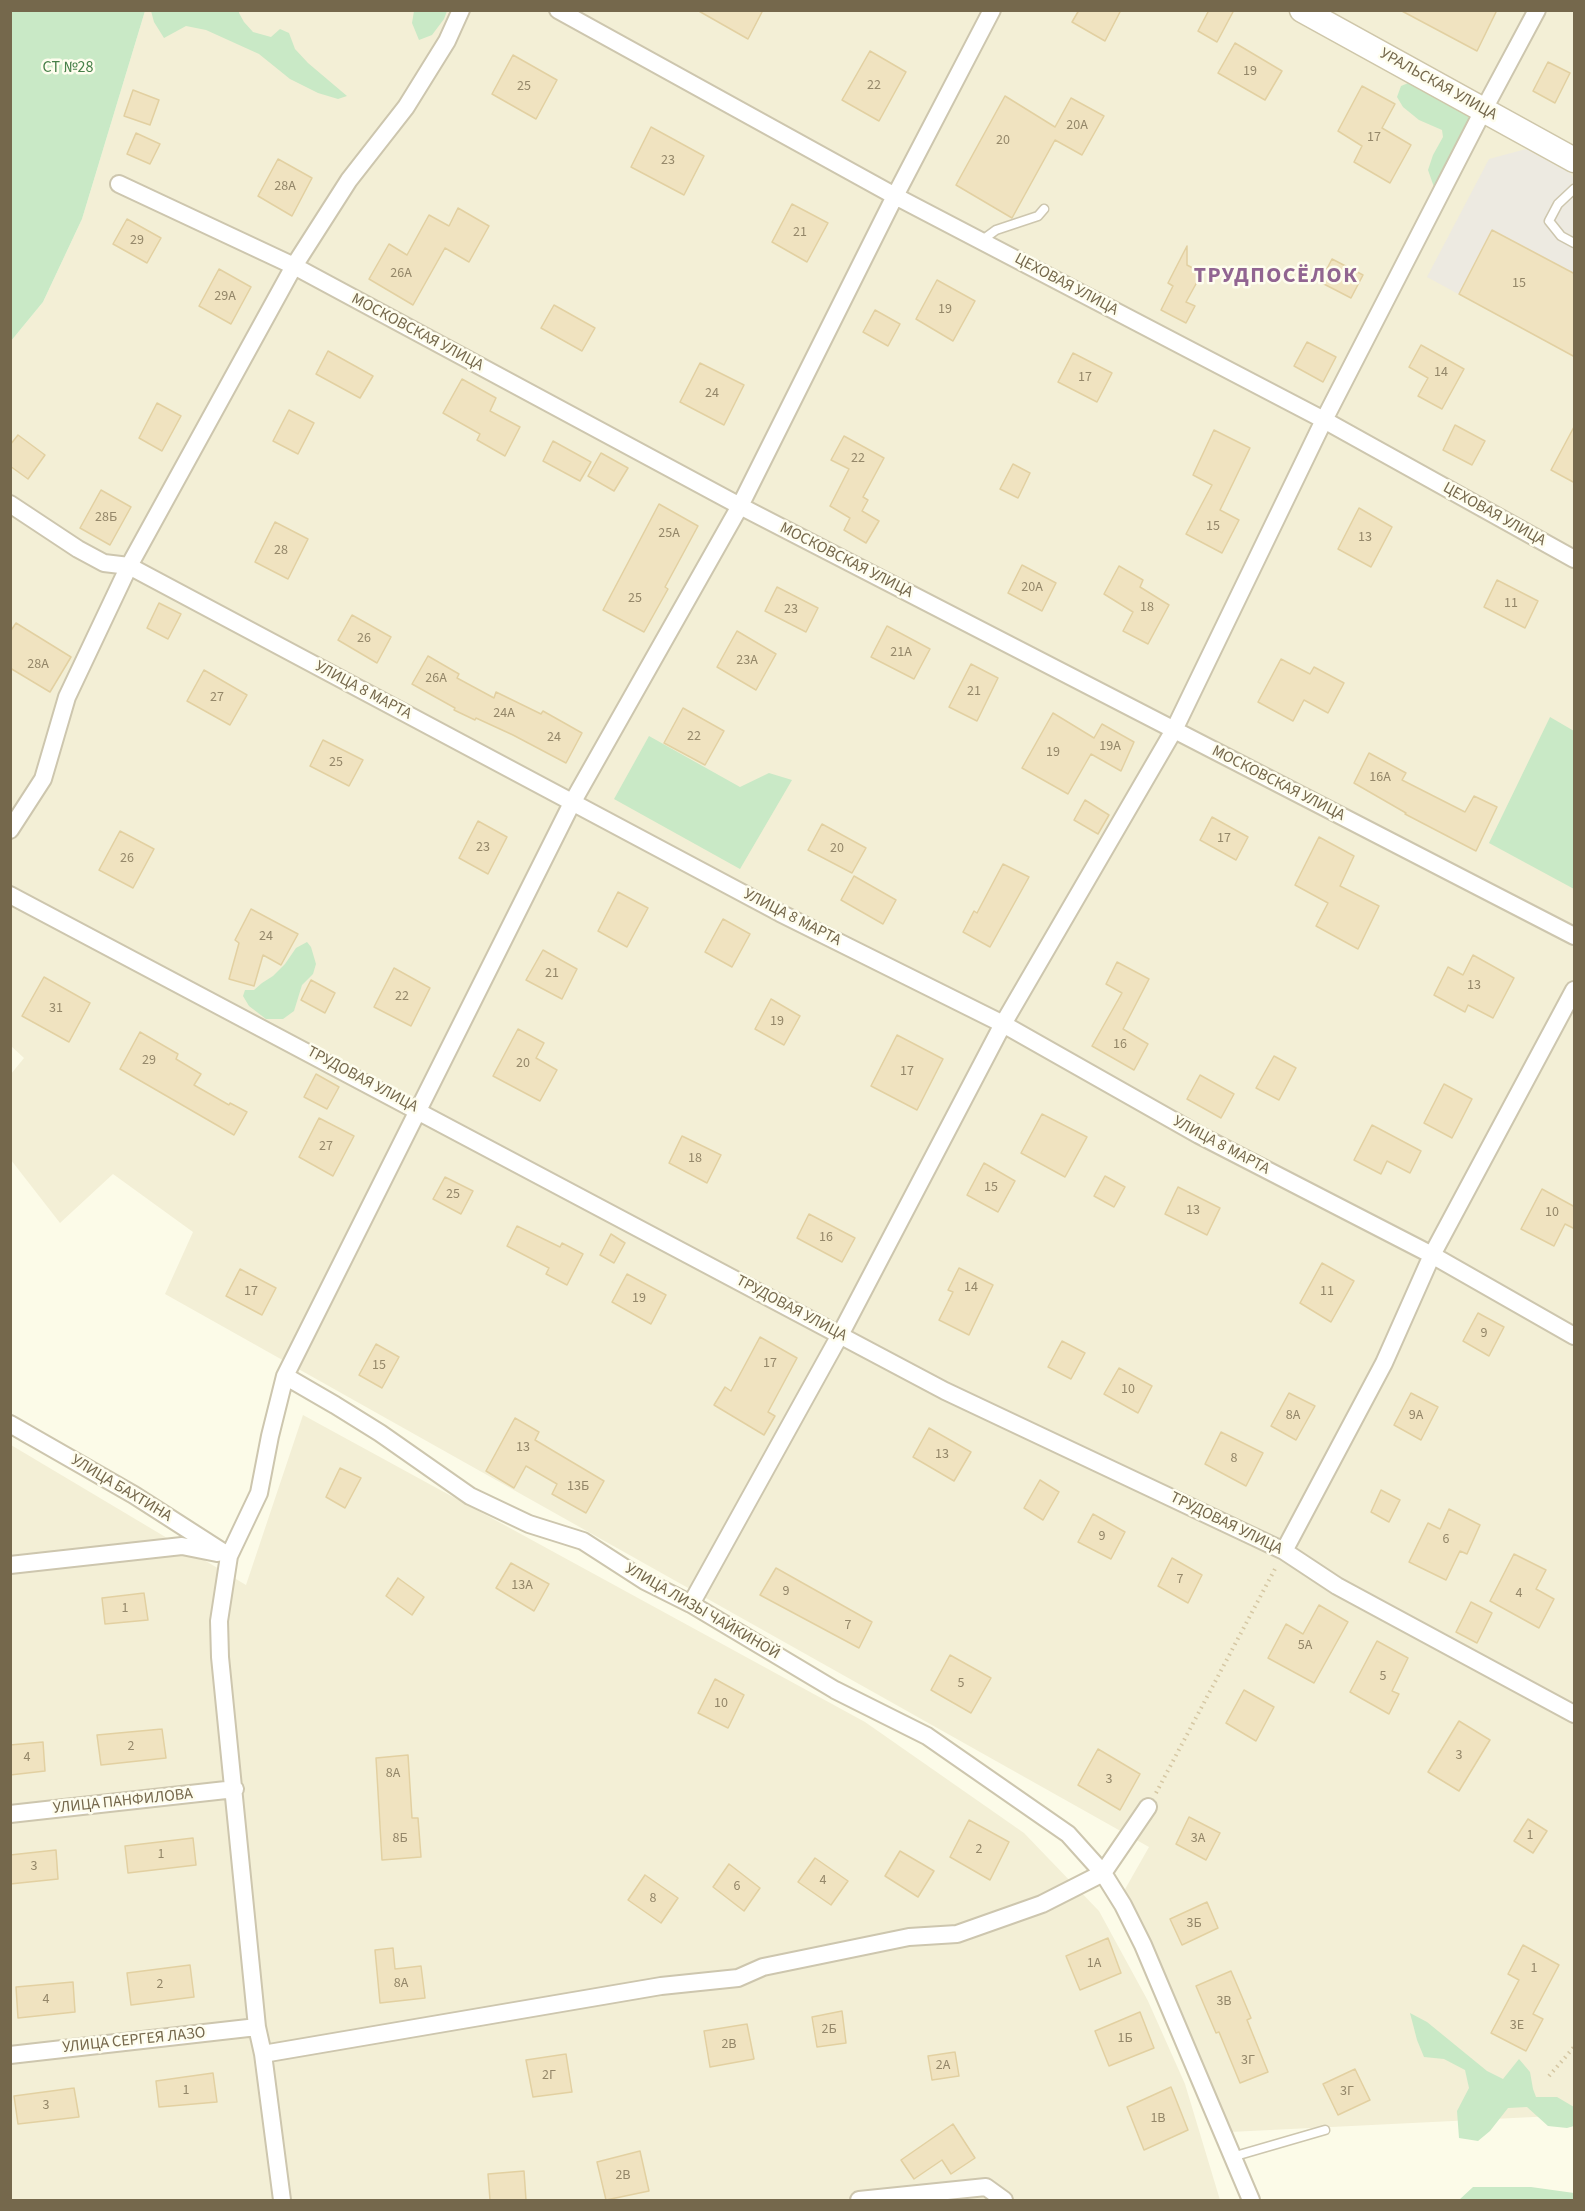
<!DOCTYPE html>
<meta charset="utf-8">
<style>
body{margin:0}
#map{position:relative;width:1585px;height:2211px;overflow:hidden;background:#fcfbe8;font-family:"Source Sans 3",sans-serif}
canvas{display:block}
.frame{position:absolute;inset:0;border:12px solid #75684c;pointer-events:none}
</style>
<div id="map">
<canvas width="1585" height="2211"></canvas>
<div class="frame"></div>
</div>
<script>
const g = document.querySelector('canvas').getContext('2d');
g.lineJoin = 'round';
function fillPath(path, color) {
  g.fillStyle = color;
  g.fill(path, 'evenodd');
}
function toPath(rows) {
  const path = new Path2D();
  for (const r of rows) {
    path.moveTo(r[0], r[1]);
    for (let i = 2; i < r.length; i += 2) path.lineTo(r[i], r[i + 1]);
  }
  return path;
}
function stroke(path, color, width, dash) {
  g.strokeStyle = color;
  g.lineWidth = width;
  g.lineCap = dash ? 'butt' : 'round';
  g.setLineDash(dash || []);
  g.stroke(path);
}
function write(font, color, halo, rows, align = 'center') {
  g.font = font + ' "Source Sans 3",sans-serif';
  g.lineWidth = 5;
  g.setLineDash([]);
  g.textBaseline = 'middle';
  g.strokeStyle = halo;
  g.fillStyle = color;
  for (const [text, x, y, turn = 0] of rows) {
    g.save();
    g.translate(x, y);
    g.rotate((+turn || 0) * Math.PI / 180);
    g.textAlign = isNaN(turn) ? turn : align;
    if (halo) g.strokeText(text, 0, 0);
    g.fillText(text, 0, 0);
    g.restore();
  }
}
fillPath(toPath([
 [145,11,1574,11,1574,2115,1230,2132,1124,1891,1149,1847,165,1294,193,1232,113,1174,60,1223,11,1160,11,1074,24,1058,11,1046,11,341,43,302,82,219],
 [303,1415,865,1722,1024,1833,1099,1911,1148,2001,1185,2084,1220,2200,11,2200,11,1445,246,1585]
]), '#f3efd6');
fillPath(toPath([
 [1526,149,1570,173,1574,179,1574,351,1572,356,1427,277,1489,159]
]), '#edeae1');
fillPath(toPath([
 [11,10,145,11,82,219,43,302,11,341],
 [151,11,239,11,239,13,244,22,253,32,271,37,280,29,289,33,295,49,308,63,347,96,338,99,318,93,290,79,259,54,206,30,186,26,164,38,154,22],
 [414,11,414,10,447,11,444,19,432,35,419,40,412,23],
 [1413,81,1467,113,1470,123,1442,179,1434,187,1428,170,1433,155,1443,137,1442,130,1419,120,1403,107,1397,97,1401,86],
 [1550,717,1574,731,1574,889,1489,843],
 [649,736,740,787,769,773,792,780,740,869,614,799],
 [307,942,311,947,316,964,313,974,302,985,294,1011,283,1019,266,1019,249,1006,243,996,245,990,254,990,262,983,273,976,285,964,296,948],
 [1410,2013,1427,2022,1487,2071,1503,2079,1519,2059,1530,2072,1533,2089,1536,2097,1557,2097,1574,2107,1574,2126,1567,2128,1548,2126,1527,2107,1508,2108,1490,2131,1478,2141,1459,2138,1457,2111,1469,2088,1465,2070,1444,2059,1424,2057,1417,2040],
 [1473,2187,1531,2187,1574,2193,1574,2200,1459,2200]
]), '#c9e9c6');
const building = toPath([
 [697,10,763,10,748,39,697,10],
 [1079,10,1121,10,1105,41,1072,22,1079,10],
 [1209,10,1234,10,1217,42,1198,31,1209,10],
 [1400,10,1497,10,1477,51,1400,10],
 [1235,43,1282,71,1265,100,1218,73,1235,43],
 [870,51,906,72,879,121,842,100,870,51],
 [513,55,557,80,536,119,492,94,513,55],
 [1548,62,1570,73,1555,103,1533,91,1548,62],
 [1362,86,1395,104,1382,128,1411,145,1390,183,1354,162,1362,146,1338,131,1362,86],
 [133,90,159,100,150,125,124,116,133,90],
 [1005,96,1055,127,1071,98,1104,116,1082,155,1055,140,1012,218,956,185,1005,96],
 [651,127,704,156,684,195,631,167,651,127],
 [136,133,160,144,150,164,127,154,136,133],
 [278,159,312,178,292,216,258,196,278,159],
 [792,204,828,223,807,262,772,242,792,204],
 [458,208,489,226,469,262,445,248,413,305,369,279,389,244,407,255,429,215,449,226,458,208],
 [127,219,161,238,147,263,113,244,127,219],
 [1492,230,1575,274,1575,357,1459,294,1492,230],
 [1187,246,1187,265,1202,273,1186,302,1195,306,1186,323,1161,310,1173,286,1168,283,1187,246],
 [1332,259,1363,275,1351,298,1320,282,1332,259],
 [219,269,251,287,231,324,199,306,219,269],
 [937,280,975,301,953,341,916,319,937,280],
 [554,305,595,328,582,351,541,328,554,305],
 [875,310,900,324,888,346,863,332,875,310],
 [1307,342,1336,357,1323,382,1294,366,1307,342],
 [1421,345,1464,369,1442,409,1418,396,1428,378,1409,367,1421,345],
 [328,351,373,376,360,398,316,374,328,351],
 [1073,353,1112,373,1097,402,1058,382,1073,353],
 [700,363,744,385,724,425,680,402,700,363],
 [462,379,496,398,490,411,520,427,505,456,477,440,480,434,443,413,462,379],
 [157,403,181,416,162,451,139,438,157,403],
 [289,410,314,423,298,454,273,441,289,410],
 [1455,425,1485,441,1472,465,1443,450,1455,425],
 [1575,425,1575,483,1551,470,1575,425],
 [1214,430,1250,448,1220,510,1239,520,1222,553,1186,534,1212,485,1193,475,1214,430],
 [18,435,45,455,28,479,10,466,10,445,18,435],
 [844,436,884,458,863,497,868,500,862,511,879,521,866,543,844,530,850,518,830,506,849,469,831,460,844,436],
 [553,441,591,462,580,481,543,461,553,441],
 [601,453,628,468,614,491,588,476,601,453],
 [1013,464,1030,473,1018,498,1000,489,1013,464],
 [101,490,131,507,110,545,80,528,101,490],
 [659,504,698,526,665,587,668,589,644,632,603,610,659,504],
 [1359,508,1392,527,1371,567,1338,549,1359,508],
 [275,522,308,539,288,579,255,562,275,522],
 [1022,565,1056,583,1042,611,1008,593,1022,565],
 [1119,566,1143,580,1140,587,1169,605,1148,644,1123,631,1133,612,1104,594,1119,566],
 [1497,580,1538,601,1525,628,1484,607,1497,580],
 [777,587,818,608,806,632,765,611,777,587],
 [159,603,181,614,168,639,147,628,159,603],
 [352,615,391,637,377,663,338,640,352,615],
 [16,623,71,657,50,692,10,668,10,632,16,623],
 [887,626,930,649,914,679,871,657,887,626],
 [737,631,776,654,756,690,717,667,737,631],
 [428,656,459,674,457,678,494,698,496,692,541,714,543,711,582,733,566,763,513,735,476,718,475,720,454,710,455,708,412,684,428,656],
 [1281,659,1310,674,1314,667,1344,683,1328,713,1304,700,1293,721,1258,702,1281,659],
 [971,664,998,678,977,721,949,707,971,664],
 [204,670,247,695,230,725,187,701,204,670],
 [683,708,724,731,705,765,664,743,683,708],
 [1053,713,1094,738,1102,724,1134,742,1121,771,1091,754,1068,794,1022,768,1053,713],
 [323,740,363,760,349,786,310,766,323,740],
 [1369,753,1406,773,1402,780,1465,812,1474,796,1497,807,1476,851,1405,814,1406,813,1354,783,1369,753],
 [1085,800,1109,815,1098,834,1074,820,1085,800],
 [1212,817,1248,837,1236,860,1200,840,1212,817],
 [478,821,507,837,488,874,459,858,478,821],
 [822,824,866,848,852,873,808,850,822,824],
 [120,831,154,849,133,888,99,870,120,831],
 [1319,837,1354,856,1340,886,1379,906,1358,949,1316,926,1328,903,1295,885,1319,837],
 [1003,864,1029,877,990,947,963,932,974,911,977,913,1003,864],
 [854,876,896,900,883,924,841,900,854,876],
 [618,892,648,908,627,947,598,931,618,892],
 [251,909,298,934,281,965,263,955,254,986,229,979,239,943,235,940,251,909],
 [723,919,750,934,732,967,705,952,723,919],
 [543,950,577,969,562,999,526,980,543,950],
 [1473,955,1514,978,1493,1018,1468,1005,1465,1012,1434,995,1448,967,1463,975,1473,955],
 [1117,962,1149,979,1123,1029,1148,1044,1134,1070,1092,1046,1122,993,1106,984,1117,962],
 [394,968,430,988,411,1026,374,1007,394,968],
 [44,977,90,1003,69,1042,22,1016,44,977],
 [311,980,335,993,325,1013,301,1000,311,980],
 [771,999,800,1016,784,1045,755,1029,771,999],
 [518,1029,544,1043,536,1058,557,1070,540,1101,493,1076,518,1029],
 [140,1032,178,1054,176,1059,201,1074,194,1085,229,1105,230,1103,247,1112,234,1135,120,1069,140,1032],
 [897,1035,943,1059,917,1110,871,1086,897,1035],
 [1274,1056,1296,1068,1279,1100,1256,1088,1274,1056],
 [316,1074,339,1087,327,1109,304,1097,316,1074],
 [1200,1075,1234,1094,1221,1118,1187,1099,1200,1075],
 [1444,1084,1472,1099,1452,1138,1424,1123,1444,1084],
 [1042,1114,1087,1137,1065,1177,1021,1153,1042,1114],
 [319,1118,354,1136,333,1176,299,1157,319,1118],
 [1372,1125,1421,1151,1410,1173,1387,1161,1381,1174,1354,1160,1372,1125],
 [682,1136,721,1155,707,1183,669,1163,682,1136],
 [984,1163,1015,1181,998,1212,967,1195,984,1163],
 [1105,1176,1125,1187,1114,1207,1094,1196,1105,1176],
 [445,1177,473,1191,461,1214,433,1199,445,1177],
 [1178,1187,1220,1208,1207,1235,1165,1214,1178,1187],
 [1542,1189,1575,1207,1575,1229,1565,1224,1554,1246,1521,1229,1542,1189],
 [809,1214,855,1238,842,1262,797,1238,809,1214],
 [517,1226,560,1247,562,1243,583,1254,567,1285,546,1274,549,1268,507,1246,517,1226],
 [611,1234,625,1243,614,1263,600,1255,611,1234],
 [1322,1263,1354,1281,1331,1322,1300,1303,1322,1263],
 [959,1268,993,1285,969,1335,939,1320,953,1292,948,1290,959,1268],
 [240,1269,276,1288,262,1315,226,1296,240,1269],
 [627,1274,666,1295,651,1324,612,1302,627,1274],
 [1478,1313,1504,1327,1489,1356,1463,1341,1478,1313],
 [760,1337,797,1358,768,1412,775,1416,764,1435,714,1405,725,1387,731,1391,760,1337],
 [1062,1341,1085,1353,1071,1379,1048,1367,1062,1341],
 [376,1344,399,1357,382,1388,359,1375,376,1344],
 [1119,1368,1152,1386,1138,1413,1104,1394,1119,1368],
 [1289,1393,1315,1406,1296,1440,1271,1426,1289,1393],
 [1411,1393,1438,1407,1421,1440,1394,1425,1411,1393],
 [515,1418,539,1432,535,1440,604,1481,586,1513,552,1494,557,1484,526,1466,514,1488,486,1471,515,1418],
 [929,1428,971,1452,954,1481,913,1457,929,1428],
 [1221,1432,1263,1453,1246,1486,1205,1464,1221,1432],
 [340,1468,361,1478,345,1508,326,1497,340,1468],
 [1040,1480,1059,1492,1043,1520,1024,1508,1040,1480],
 [1381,1490,1400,1500,1389,1522,1371,1512,1381,1490],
 [1449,1509,1480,1525,1467,1554,1460,1551,1446,1580,1409,1562,1428,1523,1440,1529,1449,1509],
 [1093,1514,1125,1532,1111,1559,1078,1542,1093,1514],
 [1514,1554,1546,1570,1536,1589,1554,1599,1539,1628,1490,1601,1514,1554],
 [1172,1558,1202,1575,1188,1603,1158,1586,1172,1558],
 [511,1563,549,1584,534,1611,496,1588,511,1563],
 [776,1568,872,1622,859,1648,760,1595,776,1568],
 [398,1578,424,1597,412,1615,386,1596,398,1578],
 [144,1593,148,1620,105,1624,102,1598,144,1593],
 [1471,1602,1492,1613,1477,1643,1456,1632,1471,1602],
 [1319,1605,1348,1622,1314,1683,1268,1658,1286,1624,1303,1634,1319,1605],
 [1377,1641,1408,1658,1392,1691,1399,1694,1389,1714,1350,1692,1377,1641],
 [950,1655,991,1678,971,1713,931,1690,950,1655],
 [715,1679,744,1695,728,1728,698,1713,715,1679],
 [1244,1690,1274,1707,1256,1741,1226,1723,1244,1690],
 [1459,1721,1490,1740,1459,1791,1428,1772,1459,1721],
 [162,1729,166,1758,101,1765,97,1735,162,1729],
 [43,1742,45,1771,10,1775,10,1745,43,1742],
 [1098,1749,1140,1774,1120,1810,1078,1785,1098,1749],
 [408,1755,412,1818,418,1818,421,1857,382,1860,376,1758,408,1755],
 [1189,1817,1220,1833,1206,1860,1176,1844,1189,1817],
 [1528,1819,1547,1831,1533,1853,1514,1841,1528,1819],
 [969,1820,1009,1842,990,1880,950,1857,969,1820],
 [193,1838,196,1865,128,1873,125,1846,193,1838],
 [56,1850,58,1879,10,1884,10,1855,56,1850],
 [900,1851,934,1871,918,1897,885,1876,900,1851],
 [815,1858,848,1881,831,1905,798,1882,815,1858],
 [729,1864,760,1888,744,1911,713,1887,729,1864],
 [645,1875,678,1898,661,1923,628,1900,645,1875],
 [1207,1902,1218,1928,1182,1945,1170,1919,1207,1902],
 [1108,1938,1121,1973,1080,1990,1066,1956,1108,1938],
 [1523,1945,1559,1965,1533,2014,1543,2019,1526,2051,1491,2033,1519,1980,1508,1974,1523,1945],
 [393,1948,395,1969,421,1966,425,1998,380,2003,375,1950,393,1948],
 [190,1965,194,1997,131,2005,127,1973,190,1965],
 [1231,1971,1251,2018,1247,2020,1268,2072,1240,2083,1219,2032,1216,2033,1196,1986,1231,1971],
 [73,1982,75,2012,18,2018,16,1987,73,1982],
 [842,2011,846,2043,817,2047,812,2017,842,2011],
 [1140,2012,1154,2048,1109,2066,1095,2031,1140,2012],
 [747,2024,754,2059,710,2067,704,2031,747,2024],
 [955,2052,959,2076,932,2080,928,2056,955,2052],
 [566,2054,572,2092,533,2097,526,2060,566,2054],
 [1355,2069,1370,2100,1338,2115,1323,2084,1355,2069],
 [213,2073,217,2102,159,2107,156,2081,213,2073],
 [1171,2087,1188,2130,1144,2150,1127,2107,1171,2087],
 [74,2088,79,2117,18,2124,14,2096,74,2088],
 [953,2124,975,2158,951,2174,942,2160,914,2179,901,2160,953,2124],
 [640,2151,649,2191,606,2200,597,2162,640,2151],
 [524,2171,526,2200,490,2200,488,2174,524,2171]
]);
fillPath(building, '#f0e3c0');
stroke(building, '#e2d0a1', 1.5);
const lane = toPath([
 [1574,189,1558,204,1549,221,1561,236,1574,243],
 [981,241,996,230,1038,216,1044,209],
 [1232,2157,1325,2130]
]);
const street = toPath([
 [558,10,895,196,1324,420,1574,559],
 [119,184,294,266,740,506,1574,936],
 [10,504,78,549,104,563,129,566,780,913,1003,1024,1199,1135,1432,1255,1574,1336],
 [10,830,43,779,67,697,129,566,294,266,349,180,406,107,447,41,461,10],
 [10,895,945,1391,1284,1551,1337,1586,1574,1714],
 [285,1376,335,1405,380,1433,470,1496,529,1524,583,1541,645,1581,691,1604,835,1690,927,1736,1068,1834,1103,1873,1123,1905,1143,1945,1251,2200],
 [10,1424,134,1495,229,1556],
 [1284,1551,1384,1363,1432,1255,1574,990],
 [10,1565,182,1546,217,1553],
 [691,1604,840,1335,1003,1024,1174,730,1324,420,1484,109,1537,10],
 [10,1814,235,1789],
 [263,2054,661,1986,738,1978,763,1967,909,1937,957,1934,1042,1904,1103,1873,1148,1807],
 [10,2055,257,2027],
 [282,2200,263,2054,257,2027,220,1657,219,1621,229,1556,259,1493,270,1436,285,1376,572,803,740,506,895,196,992,10],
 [859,2200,986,2187,1004,2200]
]);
const secondary = toPath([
 [1302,10,1574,160]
]);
stroke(lane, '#cdc6ae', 11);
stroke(street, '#cdc6ae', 20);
stroke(secondary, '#cec6a9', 27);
stroke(toPath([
 [1156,1793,1276,1567],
 [1549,2076,1574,2047]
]), '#d5c7a3', 4, [1.5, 4.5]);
stroke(lane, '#fff', 8);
stroke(street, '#fff', 16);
stroke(secondary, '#fff', 24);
write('14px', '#948769', null, [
 ["19",1250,72],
 ["22",874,86],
 ["25",524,87],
 ["20А",1077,126],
 ["17",1374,138],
 ["20",1003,141],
 ["23",668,161],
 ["28А",285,187],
 ["21",800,233],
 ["29",137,241],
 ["26А",401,274],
 ["15",1519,284],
 ["29А",225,297],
 ["19",945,310],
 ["14",1441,373],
 ["17",1085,378],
 ["24",712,394],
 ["22",858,459],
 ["28Б",106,518],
 ["15",1213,527],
 ["25А",669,534],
 ["13",1365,538],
 ["28",281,551],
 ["20А",1032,588],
 ["25",635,599],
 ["11",1511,604],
 ["18",1147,608],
 ["23",791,610],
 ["26",364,639],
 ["21А",901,653],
 ["23А",747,661],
 ["28А",38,665],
 ["26А",436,679],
 ["21",974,692],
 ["27",217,698],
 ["24А",504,714],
 ["22",694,737],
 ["24",554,738],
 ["19А",1110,747],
 ["19",1053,753],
 ["25",336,763],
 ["16А",1380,778],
 ["17",1224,839],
 ["23",483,848],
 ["20",837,849],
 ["26",127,859],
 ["24",266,937],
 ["21",552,974],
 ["13",1474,986],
 ["22",402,997],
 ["31",56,1009],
 ["19",777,1022],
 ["16",1120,1045],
 ["29",149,1061],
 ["20",523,1064],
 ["17",907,1072],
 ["27",326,1147],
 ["18",695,1159],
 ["15",991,1188],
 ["25",453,1195],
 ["13",1193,1211],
 ["10",1552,1213],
 ["16",826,1238],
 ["14",971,1288],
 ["17",251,1292],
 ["11",1327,1292],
 ["19",639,1299],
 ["9",1484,1334],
 ["17",770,1364],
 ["15",379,1366],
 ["10",1128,1390],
 ["8А",1293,1416],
 ["9А",1416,1416],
 ["13",523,1448],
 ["13",942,1455],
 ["8",1234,1459],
 ["13Б",578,1487],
 ["9",1102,1537],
 ["6",1446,1540],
 ["7",1180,1580],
 ["13А",522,1586],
 ["9",786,1592],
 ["4",1519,1594],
 ["1",125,1609],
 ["7",848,1626],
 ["5А",1305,1646],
 ["5",1383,1677],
 ["5",961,1684],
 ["10",721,1704],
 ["2",131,1747],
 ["3",1459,1756],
 ["4",27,1758],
 ["8А",393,1774],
 ["3",1109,1780],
 ["1",1530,1836],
 ["8Б",400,1839],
 ["3А",1198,1839],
 ["2",979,1850],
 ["1",161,1855],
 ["3",34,1867],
 ["4",823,1881],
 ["6",737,1887],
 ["8",653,1899],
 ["3Б",1194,1924],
 ["1А",1094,1964],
 ["1",1534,1969],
 ["8А",401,1984],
 ["2",160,1985],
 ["4",46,2000],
 ["3В",1224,2002],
 ["3Е",1517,2026],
 ["2Б",829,2030],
 ["1Б",1125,2039],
 ["2В",729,2045],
 ["3Г",1248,2061],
 ["2А",943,2066],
 ["2Г",549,2076],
 ["1",186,2091],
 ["3Г",1347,2092],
 ["3",46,2106],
 ["1В",1158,2119],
 ["2В",623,2176]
]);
write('16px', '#478049', '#fefdee', [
 ["СТ №28",68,68]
]);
write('16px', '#75684c', '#fefdee', [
 ["УРАЛЬСКАЯ УЛИЦА",1438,85,29],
 ["ЦЕХОВАЯ УЛИЦА",1066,285,28],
 ["МОСКОВСКАЯ УЛИЦА",417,333,28],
 ["ЦЕХОВАЯ УЛИЦА",1494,515,29],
 ["МОСКОВСКАЯ УЛИЦА",846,561,27],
 ["УЛИЦА 8 МАРТА",363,691,28],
 ["МОСКОВСКАЯ УЛИЦА",1278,784,27],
 ["УЛИЦА 8 МАРТА",792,918,27],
 ["ТРУДОВАЯ УЛИЦА",362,1080,28],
 ["УЛИЦА 8 МАРТА",1221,1146,28],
 ["ТРУДОВАЯ УЛИЦА",791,1309,28],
 ["УЛИЦА БАХТИНА",121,1489,31],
 ["ТРУДОВАЯ УЛИЦА",1226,1524,26],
 ["УЛИЦА ЛИЗЫ ЧАЙКИНОЙ",702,1612,30],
 ["УЛИЦА ПАНФИЛОВА",123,1802,-6],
 ["УЛИЦА СЕРГЕЯ ЛАЗО",134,2041,-6]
]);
g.letterSpacing = '1.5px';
write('bold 22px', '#916591', '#fefdee', [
 ["ТРУДПОСЁЛОК",1276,277]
]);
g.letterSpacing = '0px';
</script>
